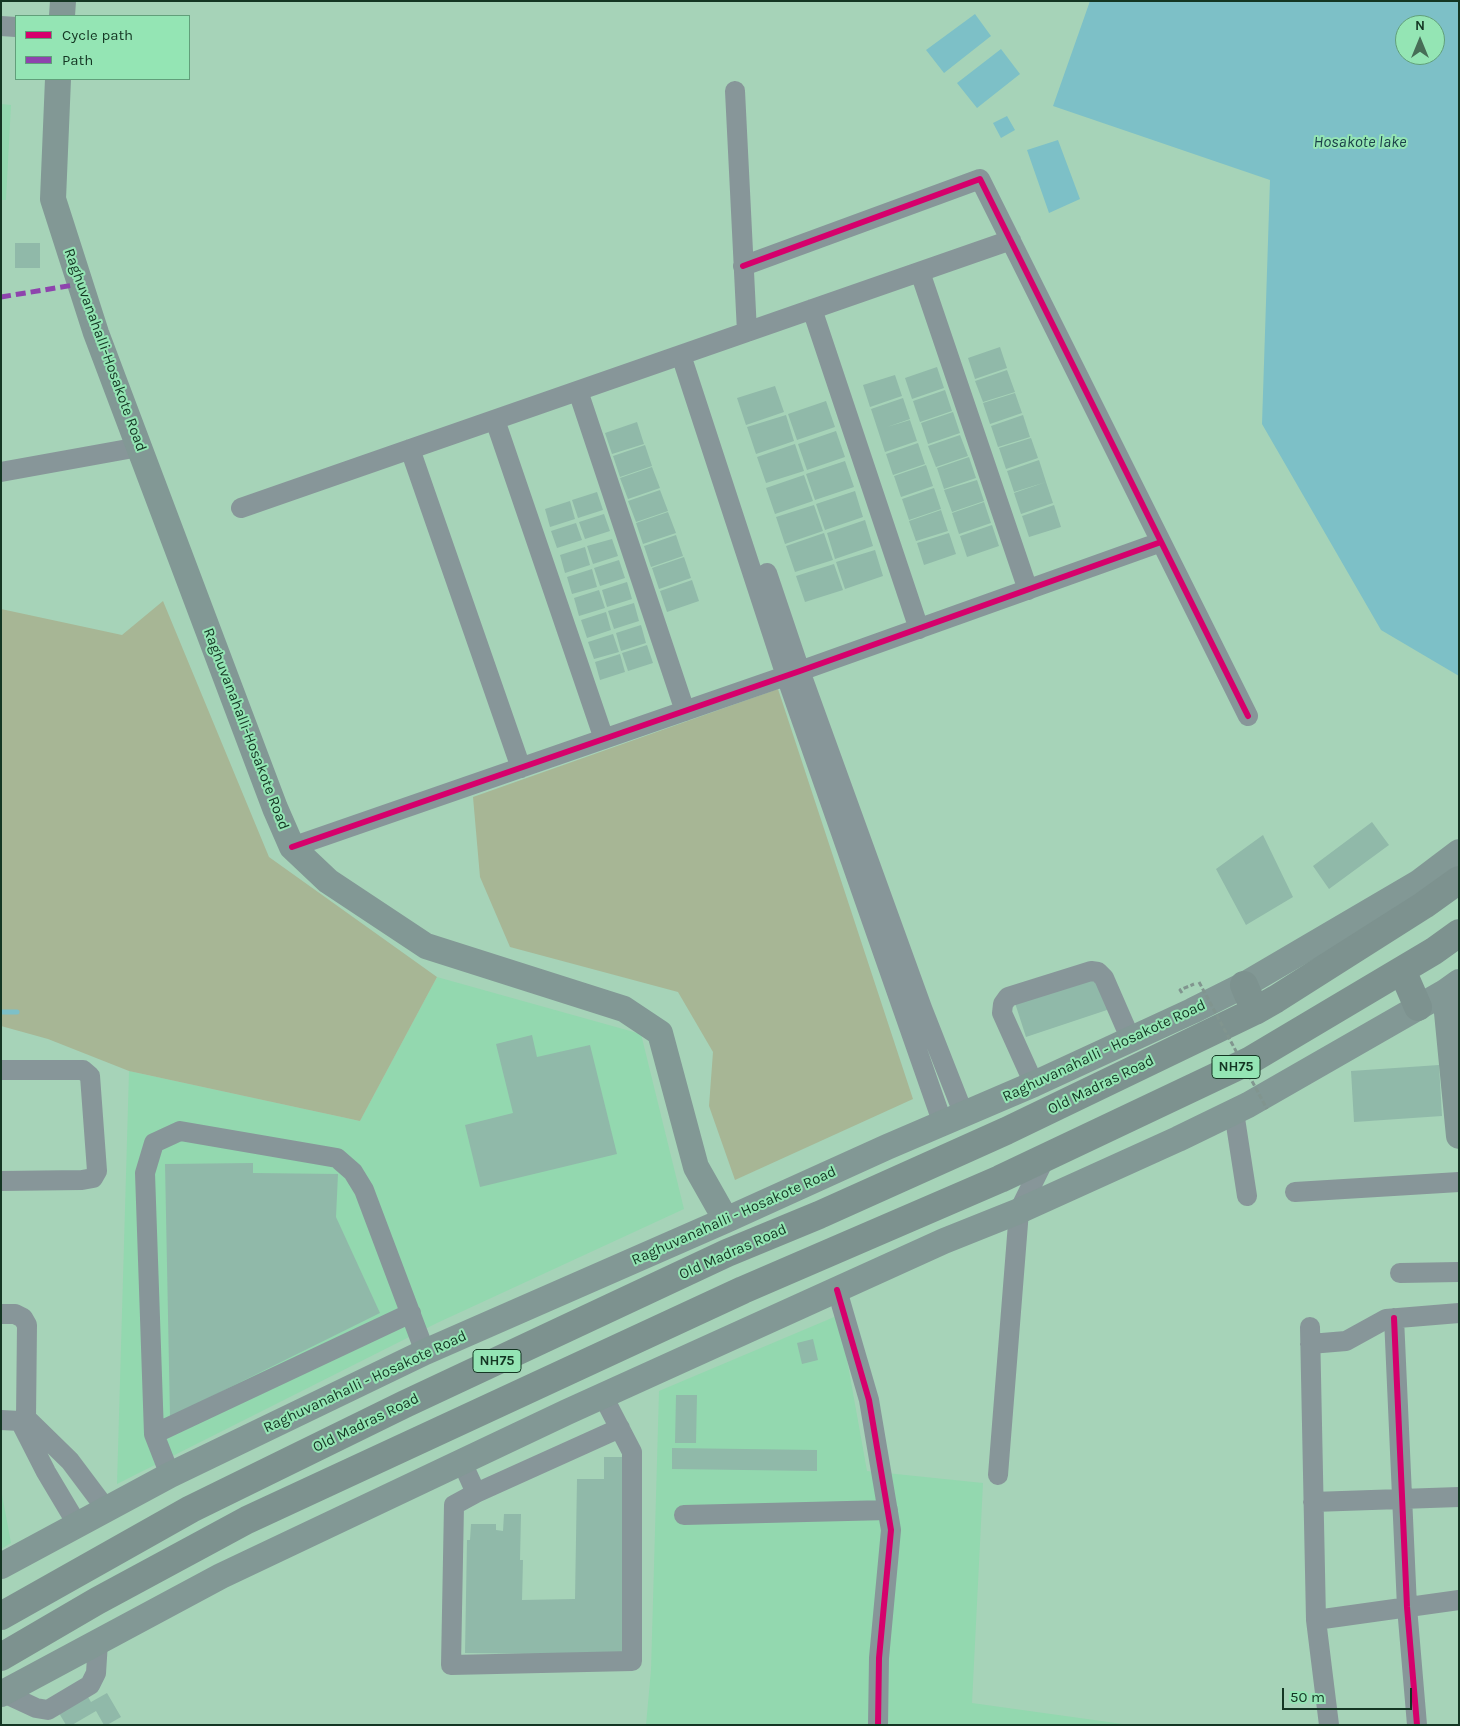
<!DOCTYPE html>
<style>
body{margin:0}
#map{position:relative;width:1460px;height:1726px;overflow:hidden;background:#a6d3b8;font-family:Karla,sans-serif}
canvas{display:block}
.frame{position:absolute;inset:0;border:2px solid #143623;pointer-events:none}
.legend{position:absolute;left:15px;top:15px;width:175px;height:65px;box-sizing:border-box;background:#94e5b4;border:1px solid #619f7a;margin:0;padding:6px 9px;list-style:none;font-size:15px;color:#143623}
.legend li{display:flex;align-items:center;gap:10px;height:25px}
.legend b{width:25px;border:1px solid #619f7a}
.north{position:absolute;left:1395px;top:15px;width:50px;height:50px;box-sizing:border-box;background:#94e5b4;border:1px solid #619f7a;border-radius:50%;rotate:0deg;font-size:14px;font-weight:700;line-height:20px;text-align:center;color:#143623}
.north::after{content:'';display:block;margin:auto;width:18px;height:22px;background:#476d57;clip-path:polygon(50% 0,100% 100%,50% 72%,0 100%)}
.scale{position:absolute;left:1282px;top:1688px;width:130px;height:22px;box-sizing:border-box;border:2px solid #143623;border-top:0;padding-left:6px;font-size:15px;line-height:18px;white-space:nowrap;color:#143623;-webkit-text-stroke:4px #94e5b4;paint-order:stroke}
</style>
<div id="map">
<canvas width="1460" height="1726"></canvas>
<div class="frame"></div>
<ul class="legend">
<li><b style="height:6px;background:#d6006c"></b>Cycle path</li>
<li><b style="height:6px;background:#8e44ad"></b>Path</li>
</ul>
<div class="north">N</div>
<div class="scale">50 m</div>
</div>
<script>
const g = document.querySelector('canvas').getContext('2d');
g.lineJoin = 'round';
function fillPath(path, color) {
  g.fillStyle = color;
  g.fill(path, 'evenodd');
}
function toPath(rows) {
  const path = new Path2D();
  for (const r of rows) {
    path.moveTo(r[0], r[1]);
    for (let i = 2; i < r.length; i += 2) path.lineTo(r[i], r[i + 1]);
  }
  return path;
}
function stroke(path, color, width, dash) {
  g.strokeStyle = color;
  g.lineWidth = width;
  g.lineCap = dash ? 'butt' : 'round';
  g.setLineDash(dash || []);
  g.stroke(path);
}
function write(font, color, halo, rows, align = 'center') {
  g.font = font + ' Karla,sans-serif';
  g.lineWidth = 4;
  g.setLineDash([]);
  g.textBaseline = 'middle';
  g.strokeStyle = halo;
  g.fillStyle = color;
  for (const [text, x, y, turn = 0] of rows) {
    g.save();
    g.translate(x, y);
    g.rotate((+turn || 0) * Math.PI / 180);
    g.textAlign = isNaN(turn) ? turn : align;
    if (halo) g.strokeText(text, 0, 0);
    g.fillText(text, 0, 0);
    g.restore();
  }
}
fillPath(toPath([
 [1,104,11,105,6,200,1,200],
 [437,977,641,1034,684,1209,437,1323,117,1484,129,1071,360,1121],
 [839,1315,867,1471,983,1483,972,1703,1130,1725,646,1725,651,1670,659,1391],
 [1,1489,11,1543,1,1549]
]), '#93d8af');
fillPath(toPath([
 [163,601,269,857,437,977,360,1121,129,1071,48,1039,1,1026,1,609,122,635],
 [778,689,913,1099,735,1180,709,1106,713,1052,678,992,510,947,480,877,473,797]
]), '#a7b695');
fillPath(toPath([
 [1090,1,1459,1,1459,676,1381,630,1262,424,1270,180,1053,106],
 [1405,25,1435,25,1435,55,1405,55],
 [975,14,991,36,944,73,926,50],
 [1001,49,1020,74,977,108,957,83],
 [1007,116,1015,130,1001,138,993,123],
 [1058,140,1080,199,1049,213,1027,150]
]), '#7dc0c7');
stroke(toPath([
 [1,1012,17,1012]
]), '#7dc0c7', 5);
fillPath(toPath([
 [15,243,40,243,40,268,15,268],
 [1000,347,1007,368,975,379,968,358],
 [937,367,944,388,912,399,905,378],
 [1007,370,1015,392,983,402,975,381],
 [895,375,902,396,870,407,863,385],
 [775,386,784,412,746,425,737,398],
 [945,390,952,411,920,422,913,401],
 [1015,393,1022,413,990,424,983,403],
 [903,398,910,419,887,427,910,420,917,441,885,452,871,409],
 [826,401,835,427,797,440,788,414],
 [953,412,960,433,928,444,921,423],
 [786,415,794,441,756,454,747,427],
 [1023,415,1030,437,998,447,991,426],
 [637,422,644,444,612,454,605,433],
 [836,431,845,457,807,470,798,444],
 [960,435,968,456,936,467,928,446],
 [1031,438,1038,458,1006,469,999,448],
 [918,443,925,464,893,475,886,454],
 [795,444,804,471,766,483,757,457],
 [645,445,652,466,620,477,613,456],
 [969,457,976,478,944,489,937,468],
 [1039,460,1046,482,1014,492,1007,471],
 [845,461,854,487,815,500,806,474],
 [926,465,933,486,901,497,894,476],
 [652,467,660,488,628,499,620,478],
 [804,475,813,501,775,514,766,488],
 [977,480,984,501,952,512,944,490],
 [1046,482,1053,503,1021,514,1014,493],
 [934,488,941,509,909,520,902,499],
 [660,490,668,511,636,522,628,501],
 [855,491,863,517,825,530,816,504],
 [597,492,603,510,578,518,572,500],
 [570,501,575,519,550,527,545,509],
 [984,502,991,523,959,534,952,513],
 [814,505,823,531,785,544,776,517],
 [1054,505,1061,527,1029,537,1022,516],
 [941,510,948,531,916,541,909,521],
 [668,512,676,533,643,544,636,523],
 [604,514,610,531,585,539,579,522],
 [865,520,873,546,835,559,827,533],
 [576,523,582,540,557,548,551,531],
 [992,525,999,546,967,557,960,536],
 [824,533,833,560,795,572,786,546],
 [949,533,956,554,924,565,917,543],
 [676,535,683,556,651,567,644,546],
 [612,539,618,556,593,564,587,546],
 [585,547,590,565,565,573,560,555],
 [875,550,883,576,845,589,836,562],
 [684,557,691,578,659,589,652,568],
 [619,560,625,578,600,586,594,568],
 [834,564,843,590,805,602,796,576],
 [592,569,597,587,572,594,567,577],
 [692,580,699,601,667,612,660,591],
 [627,582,632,599,607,607,602,590],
 [599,590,605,608,579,616,574,598],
 [634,603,639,621,614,629,608,611],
 [606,612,611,630,587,638,581,620],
 [641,625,646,643,621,651,616,633],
 [613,634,619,652,594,659,588,642],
 [647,645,653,663,628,671,622,653],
 [620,654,625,672,600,680,595,662],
 [1372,822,1389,845,1329,889,1313,866],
 [1263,835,1293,897,1246,925,1216,869],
 [1099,975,1110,1009,1026,1037,1015,1003],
 [532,1035,537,1057,590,1045,617,1154,480,1187,465,1125,513,1113,496,1044],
 [1439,1065,1442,1116,1354,1122,1351,1071],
 [253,1163,253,1173,338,1174,336,1217,380,1313,170,1417,165,1164],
 [813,1339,818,1360,802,1364,797,1343],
 [676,1395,697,1395,696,1443,675,1443],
 [672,1448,817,1450,817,1471,672,1469],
 [604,1457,630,1457,628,1655,465,1653,467,1540,470,1540,471,1524,496,1524,496,1530,503,1531,504,1514,521,1514,520,1560,523,1560,522,1600,575,1599,577,1479,604,1479],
 [85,1692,91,1702,107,1693,121,1717,107,1725,104,1725,96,1711,72,1725,66,1725,56,1708]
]), '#90b9a9');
stroke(toPath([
 [1182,993,1180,990,1194,984]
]), '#81958f', 3, [5, 2.5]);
stroke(toPath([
 [1,26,16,27],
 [735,91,747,332],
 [743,266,980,179,1248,716],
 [920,272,1028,590],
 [812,309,919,629],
 [681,355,786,676,943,1124],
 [578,391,685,711],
 [495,420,604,739],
 [410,449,521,768],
 [1,472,139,447],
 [241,508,1011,240],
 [767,573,800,671,922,1008,964,1115],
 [292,847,800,671,1161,542],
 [1,1070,83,1070,90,1076,97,1171,93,1178,82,1180,1,1181],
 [1034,1084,1002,1013,1003,1004,1008,997,1091,971,1098,972,1104,978,1131,1040],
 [1234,1112,1247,1196],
 [1295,1192,1459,1182],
 [1400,1273,1459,1272],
 [837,1290,869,1400,891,1530,879,1658,878,1725],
 [1,1314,15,1314,23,1318,27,1325,26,1418,20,1421,1,1420],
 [1394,1318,1407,1607,1417,1725],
 [1310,1327,1316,1620,1329,1725],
 [1310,1344,1346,1341,1386,1319,1459,1313],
 [26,1418,70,1461,106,1509],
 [20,1421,46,1472,77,1524],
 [154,1434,411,1313],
 [462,1462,476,1493,454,1505,451,1665,632,1661,632,1452,603,1396],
 [170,1475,154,1434,145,1173,154,1143,180,1131,337,1158,353,1172,364,1190,425,1352],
 [998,1475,1019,1211,1045,1158],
 [476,1493,620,1428],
 [1313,1502,1459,1497],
 [684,1515,888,1510],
 [1316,1620,1459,1600],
 [4,1693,36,1708,48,1710,90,1685,96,1673,98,1642]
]), '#879699', 20);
stroke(toPath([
 [62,16,63,1],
 [58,79,53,199,96,333,275,808,292,847,328,881,426,946,624,1009,660,1033,696,1167,726,1220],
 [1445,992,1459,1136],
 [1,1566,170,1475,425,1352,726,1220,887,1147,1034,1084,1192,1011,1244,985,1418,883,1459,852],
 [1,1694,221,1576,567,1412,944,1241,1019,1211,1178,1139,1248,1105,1445,992,1459,982]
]), '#829895', 26);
stroke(toPath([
 [1402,970,1418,1007],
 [1244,985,1255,1011],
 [1,1616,191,1509,405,1404,727,1253,819,1215,1006,1131,1255,1011,1276,999,1424,905,1459,880],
 [1,1657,97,1601,247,1520,743,1290,1000,1179,1249,1061,1434,951,1459,933]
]), '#7d928f', 28);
stroke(toPath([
 [1199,982,1267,1109]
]), '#81958f', 3, [5, 2.5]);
stroke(toPath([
 [1,297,80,284]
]), '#8e44ad', 5, [10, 5]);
stroke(toPath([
 [743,266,980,179,1248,716],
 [292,847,800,671,1161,542],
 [837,1290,869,1400,891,1530,879,1658,878,1725],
 [1394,1318,1407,1607,1417,1725]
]), '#d6006c', 6);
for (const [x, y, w] of [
 [1236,1067,48],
 [497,1361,48]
]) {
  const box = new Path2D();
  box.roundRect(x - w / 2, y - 11.5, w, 23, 4);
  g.fillStyle = '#94e5b4';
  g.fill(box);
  stroke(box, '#143623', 1);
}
write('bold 14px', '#143623', null, [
 ["NH75",1236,1067],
 ["NH75",497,1361]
]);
write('15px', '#143623', '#94e5b4', [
 ["Raghuvanahalli-Hosakote Road",105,350,70],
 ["Raghuvanahalli-Hosakote Road",246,729,69],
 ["Raghuvanahalli - Hosakote Road",1104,1051,-25],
 ["Old Madras Road",1101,1085,-26],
 ["Raghuvanahalli - Hosakote Road",734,1216,-24],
 ["Old Madras Road",733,1252,-24],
 ["Raghuvanahalli - Hosakote Road",365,1382,-25],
 ["Old Madras Road",366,1423,-26]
]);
write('italic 16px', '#1b4049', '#94e5b4', [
 ["Hosakote lake",1360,142]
]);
</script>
